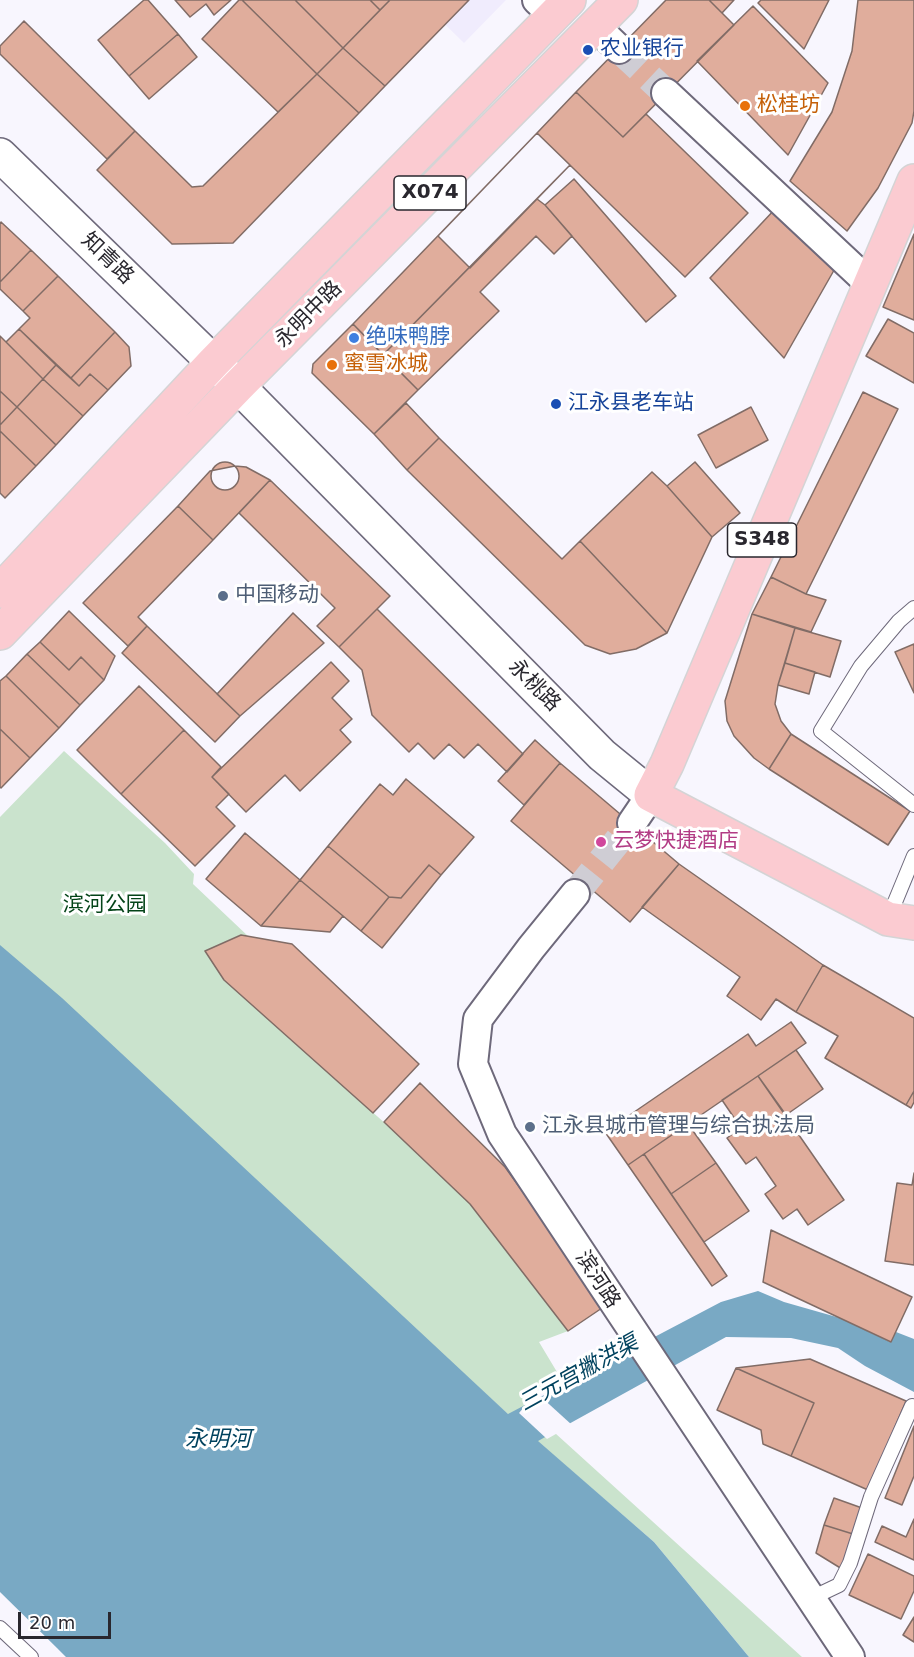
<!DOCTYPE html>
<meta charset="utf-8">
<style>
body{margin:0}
#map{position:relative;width:914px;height:1657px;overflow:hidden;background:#f8f6fe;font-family:"DejaVu Sans",sans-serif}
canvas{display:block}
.scale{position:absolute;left:18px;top:1612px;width:93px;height:27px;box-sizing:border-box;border:3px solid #29272e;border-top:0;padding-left:8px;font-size:18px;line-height:21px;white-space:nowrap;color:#29272e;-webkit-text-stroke:4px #fff;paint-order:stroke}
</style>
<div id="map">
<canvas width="914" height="1657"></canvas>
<div class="scale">20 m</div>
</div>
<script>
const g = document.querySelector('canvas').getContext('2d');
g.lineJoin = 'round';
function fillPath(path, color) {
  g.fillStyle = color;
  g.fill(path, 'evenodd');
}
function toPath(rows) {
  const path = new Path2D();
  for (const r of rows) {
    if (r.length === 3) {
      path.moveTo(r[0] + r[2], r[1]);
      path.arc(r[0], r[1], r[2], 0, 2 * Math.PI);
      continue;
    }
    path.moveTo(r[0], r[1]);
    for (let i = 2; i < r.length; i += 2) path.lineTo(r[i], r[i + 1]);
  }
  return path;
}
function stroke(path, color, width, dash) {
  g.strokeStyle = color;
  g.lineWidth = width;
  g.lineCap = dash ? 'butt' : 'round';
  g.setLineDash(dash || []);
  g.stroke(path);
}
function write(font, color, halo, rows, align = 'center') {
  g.font = font + ' "DejaVu Sans","Noto Sans SC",sans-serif';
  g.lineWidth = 6;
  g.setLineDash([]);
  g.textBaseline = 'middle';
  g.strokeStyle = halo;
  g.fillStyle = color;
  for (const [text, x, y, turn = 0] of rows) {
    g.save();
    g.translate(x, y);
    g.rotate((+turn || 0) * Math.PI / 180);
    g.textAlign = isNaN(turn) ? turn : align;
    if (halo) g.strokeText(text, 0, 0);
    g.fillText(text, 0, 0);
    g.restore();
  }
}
fillPath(toPath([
 [420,0,506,0,464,43]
]), '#f0ecfd');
fillPath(toPath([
 [64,751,165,843,194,874,193,884,249,937,240,935,205,951,224,980,396,1133,470,1204,568,1331,539,1342,557,1372,523,1404,802,1657,749,1657,654,1542,537,1441,0,947,0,817]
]), '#cae3cd');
fillPath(toPath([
 [0,945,62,998,508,1414,721,1302,758,1291,784,1302,840,1318,890,1342,896,1332,914,1339,914,1392,865,1366,838,1348,791,1338,726,1337,538,1441,654,1542,749,1657,66,1657,57,1648,0,1592]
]), '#79a9c4');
fillPath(toPath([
 [539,1395,572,1425,547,1439,519,1413,531,1399]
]), '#f8f6fe');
const building = toPath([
 [144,0,148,0,178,34,129,76,98,40,144,0],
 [175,0,231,0,214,15,206,4,190,17,175,0],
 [239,0,242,0,317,74,278,112,202,39,239,0],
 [242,0,295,0,343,48,317,74,242,0],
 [295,0,370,0,380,10,343,48,295,0],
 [370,0,390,0,380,10,370,0],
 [390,0,469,0,385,86,343,48,390,0],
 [666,0,709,0,734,25,623,137,576,92,666,0],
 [709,0,734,0,722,13,709,0],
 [761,0,829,0,804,49,758,3,761,0],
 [858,0,914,0,914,111,912,123,878,188,847,231,790,181,832,112,852,51,858,0],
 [753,6,828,83,788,155,697,61,753,6],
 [24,21,135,131,107,159,0,54,0,46,24,21],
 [178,34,197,57,149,99,129,76,178,34],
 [343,48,385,86,359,113,317,74,343,48],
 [317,74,359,113,233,243,172,244,97,170,135,131,192,187,203,186,317,74],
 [576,92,623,137,646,114,748,213,685,277,537,133,576,92],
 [537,133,570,165,383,355,353,324,537,133],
 [537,133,570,165,470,268,438,236,537,133],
 [574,179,676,296,646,322,545,205,574,179],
 [537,199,545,205,572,236,554,254,536,236,480,292,499,311,418,390,383,355,537,199],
 [777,207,837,265,784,358,710,278,777,207],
 [1,222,31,250,0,282,0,224,1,222],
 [914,234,914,320,883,307,914,234],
 [31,250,58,276,23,311,0,289,0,282,31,250],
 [58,276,115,332,71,378,19,329,30,318,23,311,58,276],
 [888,319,914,333,914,383,866,356,888,319],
 [353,324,418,390,374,434,312,373,313,364,353,324],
 [19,329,56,365,43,379,6,342,19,329],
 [115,332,129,347,131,366,108,390,90,374,79,386,71,378,115,332],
 [0,336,43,379,17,407,0,391,0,336],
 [56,365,79,386,90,374,108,390,83,416,43,379,56,365],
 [43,379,83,416,56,445,17,407,43,379],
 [0,391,17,407,0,425,0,391],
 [863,392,898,409,806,594,771,577,863,392],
 [406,403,439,438,407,470,374,434,406,403],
 [17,407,56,445,36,466,0,431,0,425,17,407],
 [751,407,768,440,716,468,698,435,751,407],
 [0,431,36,466,5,498,0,493,0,431],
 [439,438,562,559,580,541,667,633,636,649,610,654,585,645,407,470,439,438],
 [225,476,14],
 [695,462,740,513,712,537,667,486,695,462],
 [235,466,246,467,270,480,213,540,178,506,210,471,235,466],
 [652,472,667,486,712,537,667,633,580,541,652,472],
 [270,480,390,596,339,647,317,626,335,608,239,513,270,480],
 [178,506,213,540,138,617,147,626,128,646,83,603,178,506],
 [771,577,806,594,826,600,811,632,752,614,771,577],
 [377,609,523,754,507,772,478,744,464,758,449,744,434,759,418,743,409,752,372,715,362,670,339,647,377,609],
 [69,611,115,656,104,680,81,657,69,670,40,642,69,611],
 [293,613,324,643,240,716,217,694,293,613],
 [752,614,795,628,778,685,775,704,781,721,791,734,769,769,754,758,734,736,727,721,725,701,752,614],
 [147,626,240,716,215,742,122,653,147,626],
 [795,628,841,641,830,677,785,663,795,628],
 [40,642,69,670,81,657,104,680,80,705,27,654,40,642],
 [914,644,914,693,895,652,914,644],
 [27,654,80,705,59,728,6,676,27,654],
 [331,662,349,681,332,698,352,719,340,730,351,742,300,791,285,775,246,812,212,777,331,662],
 [785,663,815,672,809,694,778,685,785,663],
 [6,676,59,728,30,758,0,729,0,681,6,676],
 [139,686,184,730,121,794,77,750,139,686],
 [0,729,30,758,1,788,0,787,0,729],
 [184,730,221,767,212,777,229,794,216,807,235,826,195,866,121,794,184,730],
 [791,734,910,811,888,845,769,769,791,734],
 [535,740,560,763,524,805,498,781,535,740],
 [560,763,679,864,630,922,511,821,560,763],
 [406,779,474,837,441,875,429,865,401,898,389,897,328,846,380,784,393,795,406,779],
 [245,833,300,880,261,926,206,879,245,833],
 [328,846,389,897,361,931,300,880,328,846],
 [679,864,823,965,796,1012,776,999,761,1020,727,996,740,977,642,907,679,864],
 [429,865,441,875,382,948,361,931,389,897,401,898,429,865],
 [300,880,343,916,330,932,261,926,300,880],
 [241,935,292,944,419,1064,373,1113,224,980,205,951,241,935],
 [823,965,914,1018,914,1091,906,1105,825,1058,838,1036,796,1012,823,965],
 [791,1022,806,1043,628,1165,605,1132,748,1034,756,1046,791,1022],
 [796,1050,823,1089,786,1115,758,1076,796,1050],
 [758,1076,844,1200,808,1225,797,1209,783,1219,765,1194,776,1186,756,1157,746,1164,727,1138,741,1128,722,1100,758,1076],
 [420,1083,505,1167,605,1306,568,1331,470,1204,384,1122,420,1083],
 [914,1091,914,1102,911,1108,906,1105,914,1091],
 [688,1124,716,1163,671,1194,644,1154,688,1124],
 [644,1154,727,1276,712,1286,628,1165,644,1154],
 [716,1163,749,1211,704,1242,671,1194,716,1163],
 [914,1173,914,1265,885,1261,897,1183,912,1185,914,1173],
 [771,1230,912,1297,891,1342,763,1282,771,1230],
 [810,1359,906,1401,868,1490,791,1456,814,1403,736,1368,810,1359],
 [736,1368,814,1403,791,1456,763,1444,761,1430,717,1410,736,1368],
 [914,1426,914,1476,902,1505,885,1498,914,1426],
 [834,1498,862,1508,853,1534,824,1525,834,1498],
 [914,1519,914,1560,875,1542,882,1526,906,1537,914,1519],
 [824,1525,853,1534,842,1569,816,1553,824,1525],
 [868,1554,914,1576,914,1591,901,1619,849,1595,868,1554],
 [914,1617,914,1642,903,1635,914,1617]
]);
fillPath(building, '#e0ad9c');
stroke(building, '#816c66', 1.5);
stroke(toPath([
 [619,49,666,93],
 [575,894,632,823]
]), '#cfcdd4', 28, [28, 14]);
const service = toPath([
 [914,608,899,621,861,666,821,731,914,805],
 [888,919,914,856],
 [809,1593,818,1595,839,1585,850,1563,871,1497,912,1406,914,1407],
 [0,1628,31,1657]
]);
const minor = toPath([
 [537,0,554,16],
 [595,26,619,49],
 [666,93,869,283],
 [632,823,651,795],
 [575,894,531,948,478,1019,473,1064,502,1134,850,1657]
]);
const secondary = toPath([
 [0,155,238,386,602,755,651,795]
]);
const primary = toPath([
 [914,181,667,764,651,795,888,919,914,923],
 [0,591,214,362,569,0],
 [0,633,238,386,621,0]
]);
stroke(service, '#6e697b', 16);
stroke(minor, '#6e697b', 32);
stroke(secondary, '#6e697b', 36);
stroke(primary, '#d4d4d5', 36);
stroke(service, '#fff', 14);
stroke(minor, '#fff', 28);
stroke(secondary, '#fff', 33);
stroke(primary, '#fbcbd1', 33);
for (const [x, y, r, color] of [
 [588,50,6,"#1a4fb4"],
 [745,106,6,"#e8710a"],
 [354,338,6,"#3f7fe0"],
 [332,365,6,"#e8710a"],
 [556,404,6,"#1a4fb4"],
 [223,596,6,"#5c6f8a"],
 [601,842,6,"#d1479c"],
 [530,1127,6,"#5c6f8a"]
]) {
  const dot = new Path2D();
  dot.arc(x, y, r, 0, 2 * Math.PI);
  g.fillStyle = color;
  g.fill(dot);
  stroke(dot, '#fff', 2);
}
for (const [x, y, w] of [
 [430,193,72],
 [762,540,69]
]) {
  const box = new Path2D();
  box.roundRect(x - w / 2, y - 17, w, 34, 4.5);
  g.fillStyle = '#fff';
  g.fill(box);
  stroke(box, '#29272e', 1.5);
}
write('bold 20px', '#29272e', null, [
 ["X074",430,193],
 ["S348",762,540]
]);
write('21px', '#164399', '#fff', [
 ["农业银行",600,50],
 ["江永县老车站",568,404]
], 'left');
write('21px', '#c56008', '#fff', [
 ["松桂坊",757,106],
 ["蜜雪冰城",344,365]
], 'left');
write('21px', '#29272e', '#fff', [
 ["知青路",107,259,44],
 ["永明中路",309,315,-45],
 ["永桃路",534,686,45],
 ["滨河路",597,1280,57]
]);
write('21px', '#366cbe', '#fff', [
 ["绝味鸭脖",366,338]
], 'left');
write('21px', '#4e5e75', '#fff', [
 ["中国移动",235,596],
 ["江永县城市管理与综合执法局",542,1127]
], 'left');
write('21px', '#b23c85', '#fff', [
 ["云梦快捷酒店",613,842]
], 'left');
write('21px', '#044418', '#fff', [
 ["滨河公园",105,906]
]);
write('italic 22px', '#00425e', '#fff', [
 ["三元宫撇洪渠",579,1374,-29],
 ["永明河",218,1440]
]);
</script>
